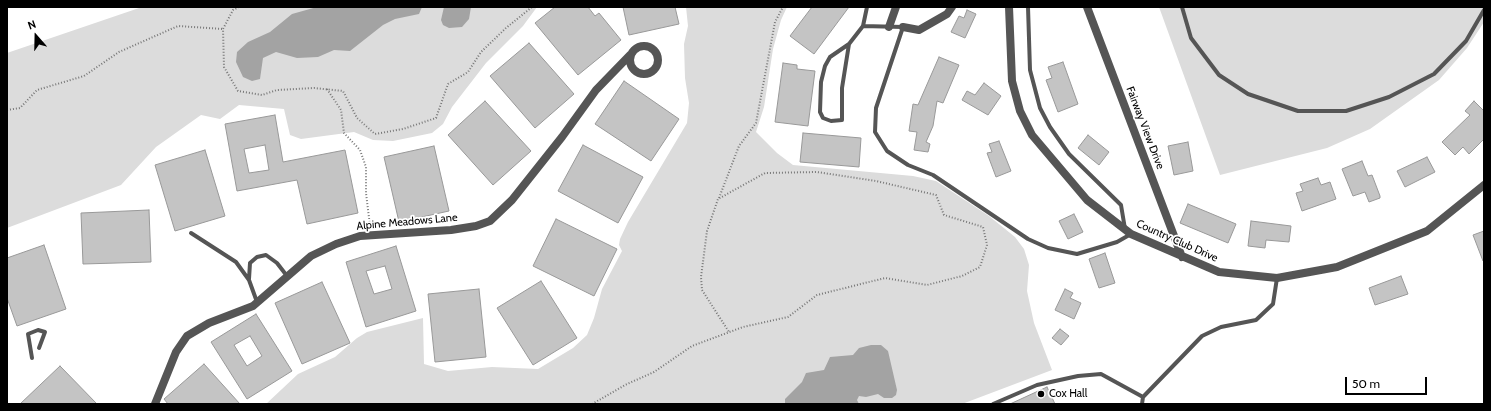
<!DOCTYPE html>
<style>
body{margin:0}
#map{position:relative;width:1491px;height:411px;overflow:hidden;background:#fff;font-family:Cabin,sans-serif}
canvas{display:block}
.frame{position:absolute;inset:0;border:8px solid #000;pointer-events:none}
.north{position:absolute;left:16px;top:16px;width:40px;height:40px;-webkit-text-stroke:3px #fff;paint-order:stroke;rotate:340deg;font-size:11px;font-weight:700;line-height:16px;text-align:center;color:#000}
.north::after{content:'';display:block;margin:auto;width:14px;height:18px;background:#000;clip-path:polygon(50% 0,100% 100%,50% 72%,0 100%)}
.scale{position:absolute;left:1345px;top:377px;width:82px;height:18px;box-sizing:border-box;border:2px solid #000;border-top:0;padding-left:5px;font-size:12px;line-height:14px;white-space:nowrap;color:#000;-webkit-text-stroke:3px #fff;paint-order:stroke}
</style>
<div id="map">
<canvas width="1491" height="411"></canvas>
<div class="frame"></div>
<div class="north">N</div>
<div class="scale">50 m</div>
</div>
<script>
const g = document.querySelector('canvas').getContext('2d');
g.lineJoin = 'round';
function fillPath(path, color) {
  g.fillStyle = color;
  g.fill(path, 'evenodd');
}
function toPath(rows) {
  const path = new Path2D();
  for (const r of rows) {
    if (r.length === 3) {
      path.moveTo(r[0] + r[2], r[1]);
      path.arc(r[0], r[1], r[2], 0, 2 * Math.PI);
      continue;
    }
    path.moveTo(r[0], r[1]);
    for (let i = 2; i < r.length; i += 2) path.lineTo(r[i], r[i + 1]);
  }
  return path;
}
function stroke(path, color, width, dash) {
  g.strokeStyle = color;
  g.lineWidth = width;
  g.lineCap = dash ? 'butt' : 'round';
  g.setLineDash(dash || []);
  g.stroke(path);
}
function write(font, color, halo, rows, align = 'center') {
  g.font = font + ' Cabin,sans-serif';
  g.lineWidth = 3.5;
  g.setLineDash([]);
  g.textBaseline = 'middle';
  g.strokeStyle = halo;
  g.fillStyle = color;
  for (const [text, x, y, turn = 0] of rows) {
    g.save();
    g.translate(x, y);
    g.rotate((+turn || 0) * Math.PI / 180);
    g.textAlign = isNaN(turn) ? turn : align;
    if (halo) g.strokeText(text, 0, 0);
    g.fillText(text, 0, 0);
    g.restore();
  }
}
fillPath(toPath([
 [142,7,537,7,523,26,486,63,452,107,443,124,432,133,393,141,373,140,354,132,301,139,290,135,284,109,239,105,220,119,201,115,156,147,121,185,7,228,7,53],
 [686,7,787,7,781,20,773,49,764,107,756,132,777,153,793,165,913,176,936,181,989,216,1015,237,1024,249,1029,265,1027,291,1034,323,1052,370,962,404,266,404,298,374,335,357,357,338,367,332,423,318,424,364,448,371,492,367,538,369,573,348,587,335,594,318,602,289,622,251,619,245,620,239,628,222,687,123,689,103,685,78,684,44,688,26],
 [1159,7,1484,7,1484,22,1467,48,1439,80,1370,129,1327,148,1220,175]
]), '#dcdcdc');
fillPath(toPath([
 [317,7,422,7,419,14,395,19,383,25,350,51,334,50,318,57,297,58,276,52,263,58,260,79,252,81,243,77,236,62,237,52,248,42,270,32,292,14],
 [444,7,471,7,469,19,462,27,449,28,443,25,441,20],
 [871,345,881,345,888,351,897,390,896,395,892,398,884,398,878,394,866,397,859,396,857,400,859,404,785,404,785,399,802,382,806,373,824,370,830,357,853,355,859,348]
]), '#a3a3a3');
const building = toPath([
 [555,7,588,7,595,16,599,13,621,40,578,75,535,23,555,7],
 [623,7,675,7,679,24,629,35,623,7],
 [812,7,849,7,814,54,790,36,812,7],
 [967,10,976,14,965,38,951,32,959,16,964,18,967,10],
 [529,43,574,94,535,128,490,76,529,43],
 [939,57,959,65,943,103,937,101,933,126,926,142,930,144,928,152,914,150,917,132,909,131,913,104,918,105,939,57],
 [1063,62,1078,104,1058,112,1046,80,1052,78,1048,67,1063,62],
 [783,63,797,65,797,69,815,71,808,126,775,122,783,63],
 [624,81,679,119,651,161,595,124,624,81],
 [984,83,1001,96,988,115,962,100,967,91,975,95,984,83],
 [485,101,531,151,493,185,448,135,485,101],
 [1474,101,1484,111,1484,139,1469,154,1463,147,1455,155,1442,142,1470,115,1465,111,1474,101],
 [275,115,283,162,345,150,358,213,307,224,297,180,237,191,225,124,275,115],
 [265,145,269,170,249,173,244,149,265,145],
 [803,133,861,138,859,167,800,162,803,133],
 [1088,135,1109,152,1099,165,1078,148,1088,135],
 [999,141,1011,171,996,177,987,153,992,152,989,144,999,141],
 [1188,142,1193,171,1174,175,1168,146,1188,142],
 [583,145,643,177,618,223,558,191,583,145],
 [434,146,449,211,399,222,384,157,434,146],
 [205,150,225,216,175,231,155,165,205,150],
 [1427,157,1435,172,1405,187,1397,171,1427,157],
 [1362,161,1368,176,1372,175,1380,196,1380,198,1369,202,1365,192,1353,196,1342,169,1362,161],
 [1318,178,1321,185,1330,182,1336,199,1302,211,1296,193,1303,191,1300,184,1318,178],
 [1188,204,1236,224,1228,243,1180,223,1188,204],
 [149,210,151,262,83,264,81,213,149,210],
 [1074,214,1083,232,1068,239,1059,221,1074,214],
 [556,219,617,249,594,296,533,266,556,219],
 [1251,221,1291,226,1289,242,1266,240,1265,248,1248,246,1251,221],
 [1484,231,1484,261,1483,261,1473,235,1484,231],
 [44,245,66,309,17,326,7,298,7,258,44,245],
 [396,246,416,311,366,327,346,262,396,246],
 [385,266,392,289,374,294,366,271,385,266],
 [1105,253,1115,283,1099,288,1089,259,1105,253],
 [1401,276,1408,294,1375,305,1369,288,1401,276],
 [541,281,577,338,533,365,497,308,541,281],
 [322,282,350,343,302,364,275,303,322,282],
 [479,289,486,357,435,362,428,294,479,289],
 [1065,289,1073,293,1070,298,1081,303,1074,319,1055,310,1065,289],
 [256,314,292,371,247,399,211,342,256,314],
 [250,336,262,356,247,366,234,345,250,336],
 [1060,329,1069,336,1061,345,1052,338,1060,329],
 [204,364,240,404,168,404,164,399,204,364],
 [60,366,97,404,20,404,60,366],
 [1047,387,1055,404,1010,404,1047,387]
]);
fillPath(building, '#c4c4c4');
stroke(building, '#999', 1);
stroke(toPath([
 [239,7,233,10,223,29,224,67,238,91,262,95,277,90,314,88,343,91,357,118,375,134,403,129,436,118,448,84,468,72,481,52,506,28,532,7],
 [327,89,341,110,344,133,360,150,366,167,366,193,370,226],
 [7,110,20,108,37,90,84,76,119,52,178,26,223,29],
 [719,198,739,146,756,123,775,22,783,7],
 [592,404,625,385,654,372,692,346,743,327,788,317,817,295,885,278,927,285,962,276,980,267,987,245,983,227,944,215,936,195,876,181,817,172,765,173,718,199,707,231,701,277,702,290,729,332]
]), '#777', 2, [1, 2]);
stroke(toPath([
 [1028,7,1030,70,1040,108,1050,127,1069,154,1121,205,1125,229],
 [1182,7,1191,38,1219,75,1248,94,1298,111,1346,111,1389,97,1434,74,1466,41,1484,10],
 [863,26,903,27,876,108,875,132,887,151,908,165,933,175,1028,239,1048,248,1077,254,1117,242,1131,234],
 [849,44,830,57,825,66,821,82,820,112,823,118,831,121,842,120,842,88,849,44,863,26,867,7],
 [191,233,236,262,249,280,257,302],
 [249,279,250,263,257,257,266,255,277,263,287,276],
 [32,358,28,334,38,330,45,332,39,348],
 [993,404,1037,385,1078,376,1101,374,1143,397],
 [1142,404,1143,397,1202,336,1221,327,1256,320,1273,304,1277,278]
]), '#555', 4);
stroke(toPath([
 [1009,7,1012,81,1020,111,1032,135,1087,200,1131,234,1219,272,1277,278,1337,267,1427,231,1484,185],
 [1087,7,1182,257],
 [889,27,896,7],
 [903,27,919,30,947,14,952,7],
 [644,60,14],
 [155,404,176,352,187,336,209,323,253,306,311,256,336,244,360,236,451,230,476,226,490,221,512,200,562,137,596,90,630,55]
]), '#555', 8);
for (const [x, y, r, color] of [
 [1041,394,4,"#000"]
]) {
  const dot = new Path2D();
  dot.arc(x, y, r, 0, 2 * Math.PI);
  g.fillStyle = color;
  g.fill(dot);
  stroke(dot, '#fff', 1.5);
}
write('11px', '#000', '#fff', [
 ["Fairway View Drive",1145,128,69],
 ["Alpine Meadows Lane",407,222,-5],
 ["Country Club Drive",1177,241,24]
]);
write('11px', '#000', '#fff', [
 ["Cox Hall",1049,394]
], 'left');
</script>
